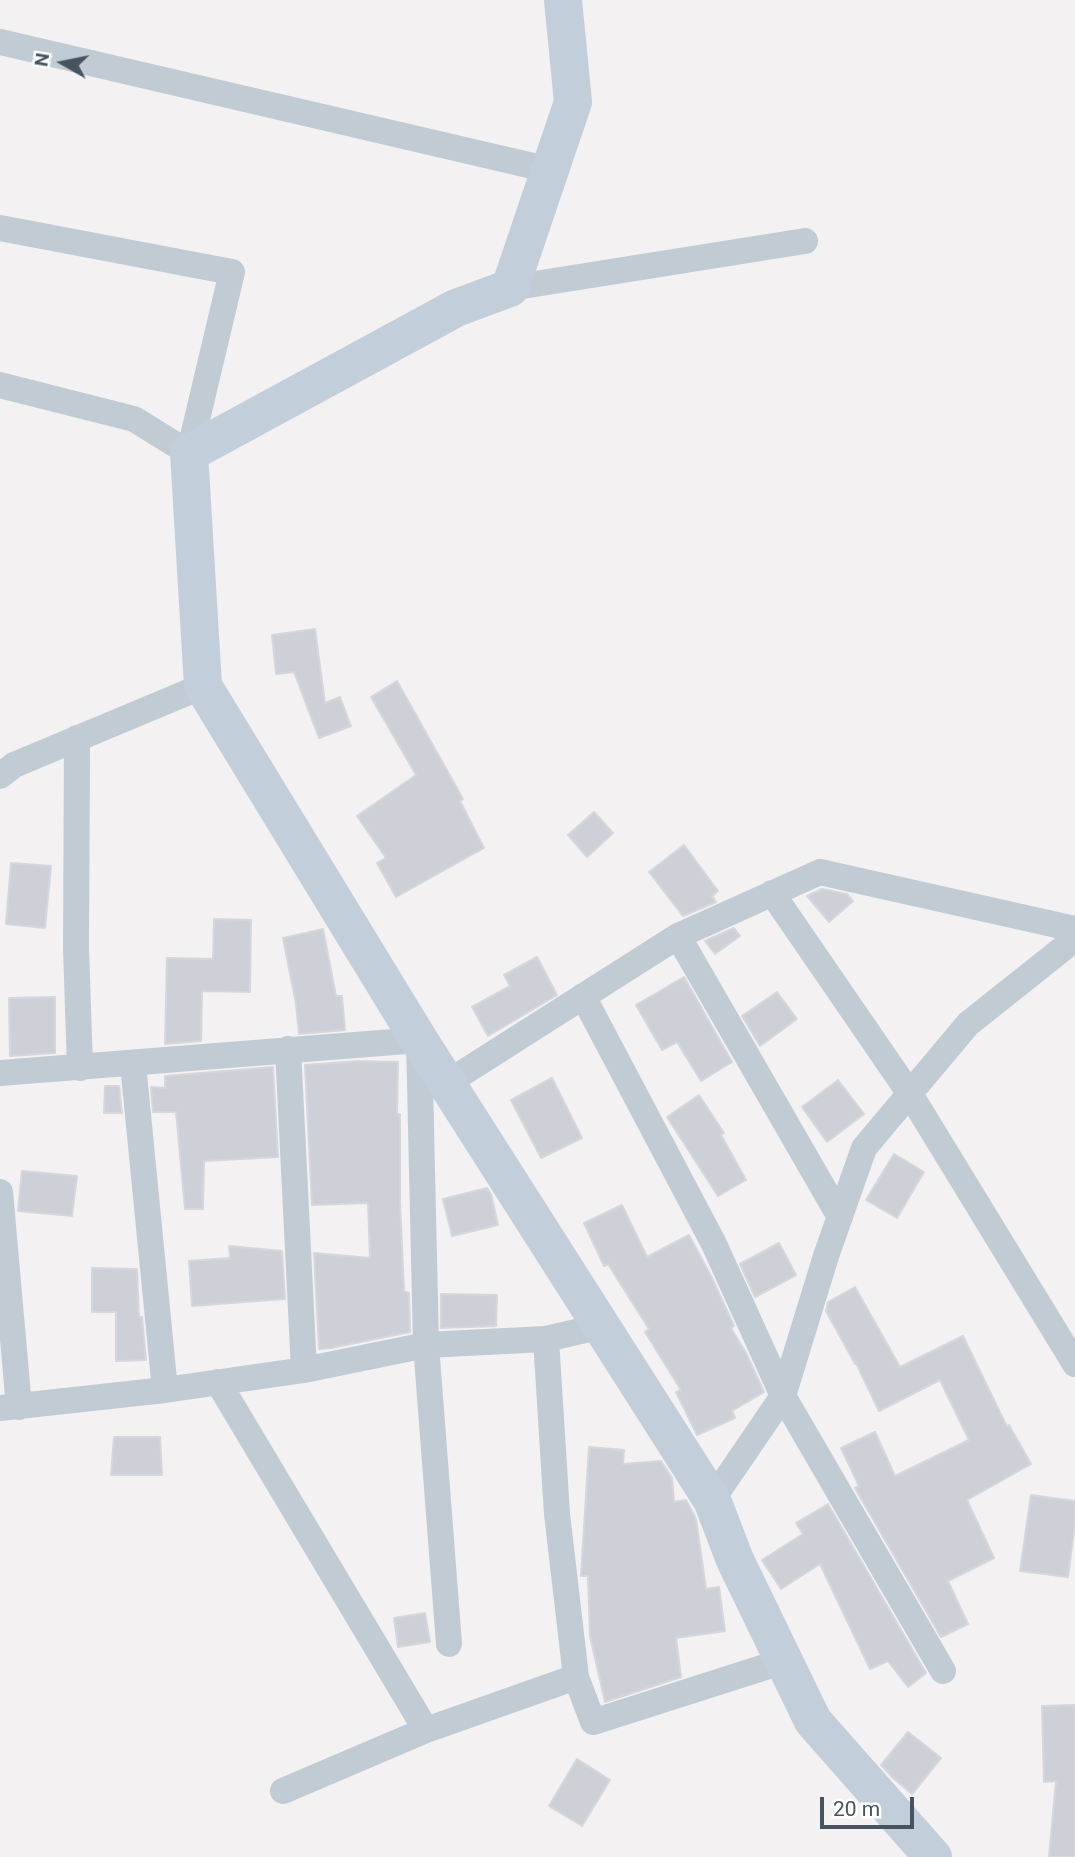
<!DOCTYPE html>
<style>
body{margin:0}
#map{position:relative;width:1075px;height:1857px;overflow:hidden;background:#f3f1f1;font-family:Roboto,sans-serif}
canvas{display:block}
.north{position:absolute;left:28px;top:28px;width:70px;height:70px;-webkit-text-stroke:5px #fff;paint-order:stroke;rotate:279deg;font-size:19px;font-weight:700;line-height:28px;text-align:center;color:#475460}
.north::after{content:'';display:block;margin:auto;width:24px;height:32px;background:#475460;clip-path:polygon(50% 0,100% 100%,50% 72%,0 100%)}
.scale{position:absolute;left:820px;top:1797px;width:94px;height:32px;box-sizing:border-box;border:4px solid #475460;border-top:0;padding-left:9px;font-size:21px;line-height:24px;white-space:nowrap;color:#475460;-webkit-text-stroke:5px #fff;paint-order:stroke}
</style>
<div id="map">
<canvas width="1075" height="1857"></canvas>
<div class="north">N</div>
<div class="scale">20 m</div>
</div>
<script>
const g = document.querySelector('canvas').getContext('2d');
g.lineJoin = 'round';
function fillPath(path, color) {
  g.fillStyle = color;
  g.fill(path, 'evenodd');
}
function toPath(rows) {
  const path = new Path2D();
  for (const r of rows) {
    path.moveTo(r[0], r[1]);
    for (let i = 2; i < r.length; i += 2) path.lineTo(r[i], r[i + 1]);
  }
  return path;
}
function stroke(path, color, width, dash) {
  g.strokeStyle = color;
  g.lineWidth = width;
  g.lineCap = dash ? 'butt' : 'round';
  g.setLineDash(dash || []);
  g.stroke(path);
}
const building = toPath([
 [315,629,325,703,340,697,351,726,319,738,294,672,276,674,272,635,315,629],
 [397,681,463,799,460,801,484,848,396,897,377,863,386,858,357,816,416,775,371,697,397,681],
 [594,812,613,833,587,857,568,835,594,812],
 [684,845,718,891,712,896,716,902,683,916,649,872,684,845],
 [11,863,51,866,45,928,6,924,11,863],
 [822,889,847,894,853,901,829,922,807,896,822,889],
 [214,919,251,920,250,992,202,991,201,1041,165,1044,167,958,213,959,214,919],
 [734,928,740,936,715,954,705,941,734,928],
 [323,929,336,996,342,996,345,1030,299,1034,296,1004,283,938,323,929],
 [537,957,557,995,488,1036,472,1007,510,986,504,975,537,957],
 [684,977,732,1062,701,1081,677,1042,662,1050,636,1005,684,977],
 [777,992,797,1019,760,1046,742,1016,777,992],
 [55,997,55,1053,10,1056,9,998,55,997],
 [359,1061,398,1062,397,1114,400,1114,400,1202,404,1291,409,1293,410,1332,331,1348,319,1349,314,1253,370,1258,368,1203,312,1205,305,1065,359,1061],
 [273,1067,278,1157,204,1161,203,1209,185,1209,176,1112,153,1112,151,1087,165,1088,165,1076,273,1067],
 [552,1078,582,1138,541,1158,511,1100,552,1078],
 [838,1080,864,1114,827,1142,802,1107,838,1080],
 [105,1086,119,1086,122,1113,104,1113,105,1086],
 [699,1095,724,1133,721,1135,746,1180,718,1196,667,1117,699,1095],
 [894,1154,924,1172,897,1218,866,1200,894,1154],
 [22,1171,77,1176,72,1216,18,1211,22,1171],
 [487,1188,491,1194,498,1225,452,1236,443,1199,487,1188],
 [622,1205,647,1257,689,1235,712,1278,734,1326,731,1328,746,1353,764,1392,732,1411,735,1418,697,1435,676,1392,681,1390,645,1332,649,1329,608,1264,604,1266,584,1223,622,1205],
 [779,1243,796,1275,755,1297,740,1264,779,1243],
 [229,1246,282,1251,285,1299,192,1306,189,1261,230,1258,229,1246],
 [92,1268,137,1269,139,1317,142,1317,146,1360,116,1361,116,1312,92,1312,92,1268],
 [855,1287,900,1367,963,1336,1007,1427,1009,1425,1031,1464,967,1500,994,1558,948,1581,968,1624,941,1637,855,1488,859,1486,841,1448,875,1432,895,1476,969,1440,940,1380,879,1411,856,1363,855,1364,826,1311,828,1302,855,1287],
 [441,1294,497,1295,496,1326,441,1328,441,1294],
 [114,1437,160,1437,162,1475,111,1475,114,1437],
 [589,1447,624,1450,623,1464,661,1461,672,1478,674,1502,686,1500,696,1519,706,1589,719,1587,725,1631,676,1638,681,1677,605,1702,590,1636,588,1576,581,1576,589,1447],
 [1031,1495,1075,1501,1075,1523,1068,1577,1020,1571,1031,1495],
 [828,1504,926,1673,908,1687,888,1661,870,1669,820,1564,781,1589,762,1560,803,1534,796,1523,828,1504],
 [425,1613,430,1642,398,1647,394,1618,425,1613],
 [1075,1705,1075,1857,1049,1857,1056,1781,1044,1782,1042,1706,1075,1705],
 [908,1732,941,1758,912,1794,893,1778,881,1765,908,1732],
 [577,1759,610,1780,582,1826,549,1806,577,1759]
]);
fillPath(building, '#cdd0d6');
stroke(building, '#d5d7dd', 2);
stroke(toPath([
 [0,42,550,170],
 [0,228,232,272,189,453,134,419,0,385],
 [510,288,805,241],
 [77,738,76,948,80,1068],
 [0,776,14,765,203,686],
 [772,893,910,1094,1075,1364],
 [678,936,840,1217],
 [583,996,714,1244,783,1396,943,1671],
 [288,1049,304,1370],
 [133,1064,165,1390],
 [0,1073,419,1040,426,1345,449,1644],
 [447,1083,678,936,820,872,1075,929],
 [0,1192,19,1407],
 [546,1339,557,1514,576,1677,593,1722,784,1661],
 [218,1382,426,1730],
 [0,1408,165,1390,304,1370,426,1345,546,1339,602,1326],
 [712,1500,783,1396,826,1256,864,1148,968,1024,1075,939],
 [283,1791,426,1730,576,1677]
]), '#c1cbd3', 26);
stroke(toPath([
 [563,0,573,102,510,288,456,308,189,453,203,686,419,1040,712,1500,735,1560,813,1721,933,1857]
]), '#c3cedb', 38);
</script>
